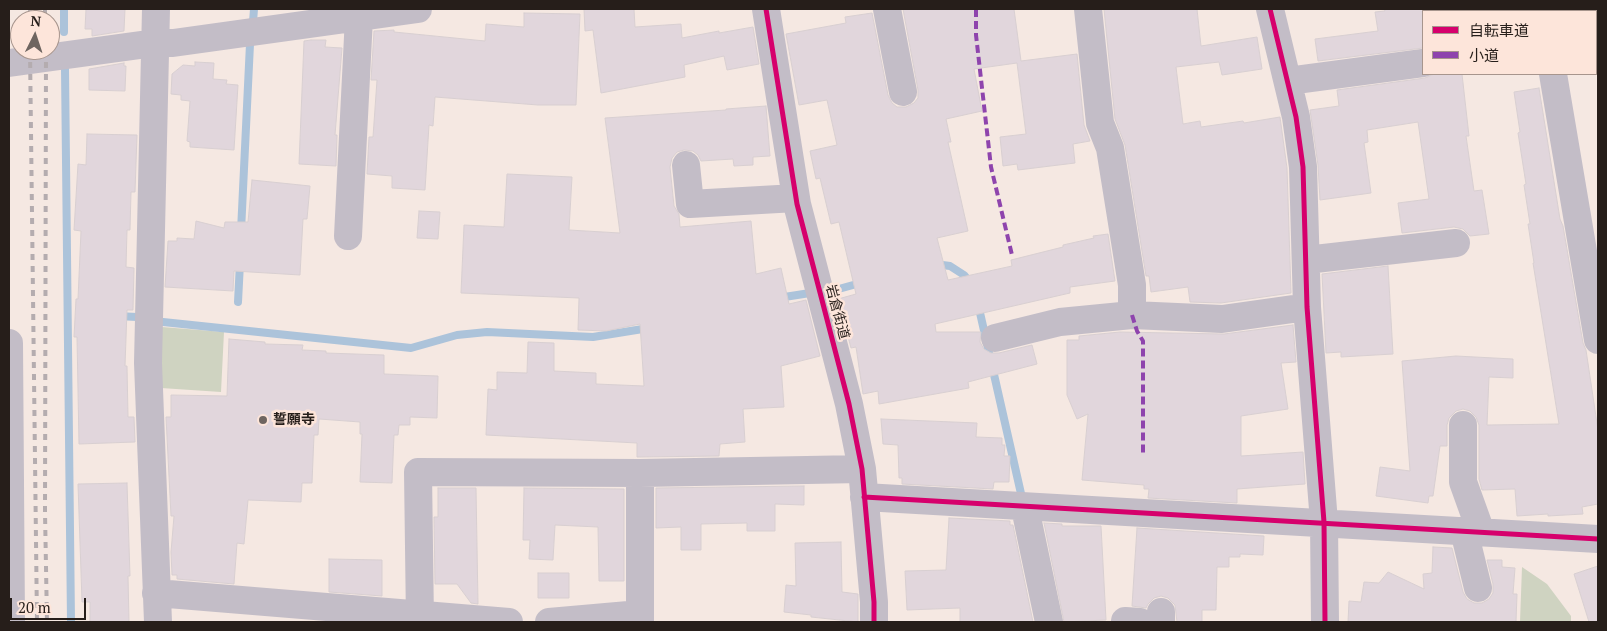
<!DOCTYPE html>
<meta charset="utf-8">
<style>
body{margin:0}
#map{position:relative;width:1607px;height:631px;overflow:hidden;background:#f5e8e2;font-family:"PT Serif","Noto Sans JP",serif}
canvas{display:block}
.frame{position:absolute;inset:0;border:10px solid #261e1a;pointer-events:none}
.legend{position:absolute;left:1422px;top:10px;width:175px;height:65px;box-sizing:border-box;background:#fde5da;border:1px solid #a7958d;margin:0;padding:6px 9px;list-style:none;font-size:15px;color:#261e1a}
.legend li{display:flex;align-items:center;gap:10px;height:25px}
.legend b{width:25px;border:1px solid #a7958d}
.north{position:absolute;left:10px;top:10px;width:50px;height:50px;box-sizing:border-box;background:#fde5da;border:1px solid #a7958d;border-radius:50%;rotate:4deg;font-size:14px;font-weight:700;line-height:20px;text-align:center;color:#261e1a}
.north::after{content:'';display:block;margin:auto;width:18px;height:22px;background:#6e6560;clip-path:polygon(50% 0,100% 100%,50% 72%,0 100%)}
.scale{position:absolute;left:10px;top:598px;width:76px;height:22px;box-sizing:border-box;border:2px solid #261e1a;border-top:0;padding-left:6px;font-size:15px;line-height:18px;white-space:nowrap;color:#261e1a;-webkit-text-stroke:4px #fde5da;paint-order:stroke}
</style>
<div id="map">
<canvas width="1607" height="631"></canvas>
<div class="frame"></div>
<ul class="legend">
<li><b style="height:6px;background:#d6006c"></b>自転車道</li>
<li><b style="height:6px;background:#8e44ad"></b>小道</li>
</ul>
<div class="north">N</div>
<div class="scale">20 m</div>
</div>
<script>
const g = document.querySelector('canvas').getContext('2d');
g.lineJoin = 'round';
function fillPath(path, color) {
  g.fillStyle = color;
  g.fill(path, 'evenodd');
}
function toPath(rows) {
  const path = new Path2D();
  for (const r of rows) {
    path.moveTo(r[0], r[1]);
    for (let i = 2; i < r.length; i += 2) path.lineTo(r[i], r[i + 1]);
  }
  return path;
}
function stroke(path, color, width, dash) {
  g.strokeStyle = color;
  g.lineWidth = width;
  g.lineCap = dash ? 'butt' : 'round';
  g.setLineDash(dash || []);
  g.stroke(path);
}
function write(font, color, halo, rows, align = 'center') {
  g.font = font + ' "PT Serif","Noto Sans JP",serif';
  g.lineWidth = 5;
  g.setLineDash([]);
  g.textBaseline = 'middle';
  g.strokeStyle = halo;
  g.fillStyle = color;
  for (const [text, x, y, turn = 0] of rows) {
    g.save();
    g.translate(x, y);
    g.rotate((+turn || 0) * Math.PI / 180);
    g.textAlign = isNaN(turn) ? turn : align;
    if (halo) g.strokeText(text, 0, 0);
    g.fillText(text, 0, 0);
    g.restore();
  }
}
fillPath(toPath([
 [162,327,224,332,221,392,161,388],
 [1522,567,1547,584,1571,616,1571,622,1520,622]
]), '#cfd3c1');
stroke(toPath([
 [64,9,64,32],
 [253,22,254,9],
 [65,69,71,622],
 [241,231,250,44],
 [935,264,950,266,964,275,971,284],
 [835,290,864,282],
 [778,298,810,293],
 [238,302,240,263],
 [978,304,1022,498],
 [117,316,137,317],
 [163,322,411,348,457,335,487,332,593,337,649,328]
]), '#acc3da', 8);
const building = toPath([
 [86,9,125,9,124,31,92,36,92,29,85,29,86,9],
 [584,9,634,9,635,27,681,24,682,38,719,31,719,33,753,27,759,64,727,70,724,56,684,65,685,77,601,93,593,30,585,31,584,9],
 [903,9,1014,9,1021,61,1077,54,1084,125,1090,141,1073,144,1075,163,1018,170,1017,164,1003,166,1000,137,1026,134,1017,63,974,69,982,111,946,119,951,142,948,142,968,231,937,238,948,280,1012,266,1011,260,1063,247,1063,245,1094,238,1093,236,1108,234,1115,281,1070,287,1070,293,935,324,936,332,981,332,980,342,984,349,991,353,999,353,1032,345,1037,364,968,382,969,388,879,404,878,391,863,394,856,347,851,348,838,299,856,294,839,222,831,224,820,178,816,179,810,151,837,145,827,100,799,105,786,34,846,23,845,17,872,13,888,95,892,103,897,107,906,107,914,103,918,98,918,90,903,9],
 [1104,9,1197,9,1201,46,1257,37,1262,69,1222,75,1219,62,1176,67,1183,124,1200,121,1201,127,1243,121,1244,123,1280,117,1287,168,1291,293,1221,303,1190,302,1188,287,1151,292,1149,276,1146,276,1125,145,1115,119,1104,9],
 [1384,9,1423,9,1423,48,1318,61,1315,39,1378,31,1375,12,1385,11,1384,9],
 [524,13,580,14,576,105,538,105,435,97,433,126,429,125,425,190,392,188,392,176,367,174,369,137,373,137,377,80,371,80,374,31,394,30,394,32,485,41,486,24,524,27,524,13],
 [311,40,326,40,325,47,342,48,335,135,337,135,336,166,299,164,304,41,311,40],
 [195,62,214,63,213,79,227,80,226,84,238,85,234,150,190,147,190,142,187,141,190,101,181,100,181,95,171,94,172,74,183,65,195,66,195,62],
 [124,63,124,66,126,66,125,91,89,90,89,69,124,63],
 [1434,74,1462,74,1469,136,1466,136,1474,191,1482,190,1489,234,1470,236,1463,229,1454,227,1402,233,1398,203,1429,199,1418,122,1367,130,1368,142,1364,143,1371,193,1320,200,1318,165,1310,110,1339,106,1337,90,1425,78,1434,74],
 [1539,88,1560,219,1563,226,1583,343,1586,350,1598,430,1598,504,1582,507,1583,514,1548,516,1548,514,1517,516,1515,489,1482,490,1479,479,1479,425,1476,417,1470,411,1463,409,1456,411,1449,418,1447,425,1447,446,1440,446,1433,496,1429,496,1428,503,1376,496,1380,467,1410,471,1402,361,1456,356,1513,359,1513,378,1489,377,1487,425,1559,424,1533,263,1534,263,1528,224,1530,224,1524,185,1526,184,1518,133,1520,132,1514,92,1539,88],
 [766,106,770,156,753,157,753,165,734,166,733,159,701,161,698,155,693,151,684,150,677,152,672,158,670,167,674,206,679,214,680,227,751,221,756,274,781,268,789,304,806,300,820,356,781,366,784,407,743,409,745,442,720,444,719,456,637,457,637,443,486,435,488,389,497,390,497,372,527,373,528,342,554,343,554,371,596,373,596,384,644,386,640,324,606,331,578,330,579,298,461,293,464,225,504,227,507,174,572,177,569,230,620,233,605,118,726,110,726,109,766,106],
 [87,134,137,135,135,192,131,192,130,230,127,230,126,267,134,268,133,310,127,310,125,366,127,366,128,417,134,417,135,442,79,444,77,337,74,337,76,299,78,299,81,231,74,230,78,164,86,165,87,134],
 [252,180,310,186,307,219,303,219,300,275,234,271,233,291,165,287,168,241,177,241,177,238,194,239,196,221,224,228,225,222,248,222,252,180],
 [419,211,440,212,438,239,417,238,419,211],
 [1388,266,1393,354,1341,357,1341,352,1326,353,1322,274,1388,266],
 [1293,325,1296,362,1281,363,1288,409,1241,416,1241,456,1303,452,1305,484,1237,489,1237,503,1148,498,1149,489,1144,489,1144,485,1082,480,1088,414,1077,419,1067,395,1067,340,1079,340,1079,336,1120,332,1224,334,1293,325],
 [229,339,265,342,265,344,303,345,302,350,326,351,326,353,384,355,384,374,438,376,437,418,410,417,410,425,399,425,398,435,394,435,392,483,360,482,362,434,360,434,360,422,319,419,318,435,314,435,312,483,302,483,301,502,248,500,244,544,237,543,234,584,177,579,177,575,172,575,171,552,174,516,171,516,166,417,171,417,171,395,227,396,229,339],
 [881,419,977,423,976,437,1002,438,1002,445,1005,445,1004,456,1010,456,1009,482,994,482,993,489,902,484,902,478,899,478,898,445,883,444,881,419],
 [127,483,130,576,128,576,129,622,90,622,90,602,82,602,78,484,127,483],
 [804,486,804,505,775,504,775,531,747,531,747,523,701,524,701,550,681,550,681,527,656,528,656,488,804,486],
 [438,488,476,488,478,604,471,603,457,584,435,584,434,517,438,517,438,488],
 [524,488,624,489,624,581,599,581,598,527,555,525,553,560,529,559,530,540,523,540,524,488],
 [949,518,1010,521,1010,525,1013,525,1033,622,960,622,960,608,907,610,905,571,946,570,949,518],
 [1044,523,1062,524,1062,526,1101,526,1106,620,1064,622,1044,523],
 [1137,528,1264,536,1263,555,1240,554,1240,557,1229,557,1229,567,1217,567,1216,610,1202,610,1202,622,1177,622,1175,605,1168,598,1161,596,1154,598,1148,604,1146,608,1132,606,1137,528],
 [841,542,842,592,858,594,858,622,811,617,811,615,784,612,786,585,796,586,795,543,841,542],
 [1433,547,1452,548,1463,592,1467,599,1474,603,1482,603,1489,599,1493,593,1493,584,1487,560,1502,560,1502,567,1515,568,1513,594,1517,594,1516,622,1348,622,1349,601,1361,602,1364,582,1379,583,1388,572,1424,589,1423,574,1432,573,1433,547],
 [329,559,382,560,382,596,329,592,329,559],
 [1598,566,1598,622,1589,622,1574,574,1598,566],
 [538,573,569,573,569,598,538,598,538,573]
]);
fillPath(building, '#e1d6dc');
stroke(building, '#d8cfd1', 1);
stroke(toPath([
 [156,9,148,363,158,622],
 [766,9,797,204,849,404,862,469,874,602,874,622],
 [887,9,903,92],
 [1088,9,1100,123,1110,148,1132,285,1132,315],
 [1270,9,1296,117,1303,167,1307,307,1324,522,1325,622],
 [1542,9,1543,11],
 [9,63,155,43,173,43,418,9],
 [1553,74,1598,340],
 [1288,81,1423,63],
 [686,165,690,204,796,198],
 [348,236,359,17],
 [1306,260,1456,243],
 [995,338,1060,322,1132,315,1222,319,1307,307],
 [9,343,11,622],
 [1463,425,1463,482,1481,532],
 [864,497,1598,539],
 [1025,508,1049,622],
 [1464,531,1478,588],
 [156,593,509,622],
 [640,614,640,473],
 [1125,621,1140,622],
 [420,622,418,472,640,473,862,469],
 [549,622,640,614,640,622],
 [1161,622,1161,612]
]), '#c3bdc7', 28);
stroke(toPath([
 [30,9,30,20],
 [45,9,45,20],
 [30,50,37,622],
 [46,50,45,512,47,622]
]), '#b4acaf', 4, [6, 6]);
stroke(toPath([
 [976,9,976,35,991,167,1012,255],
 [1132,315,1137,331,1143,341,1143,454]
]), '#8e44ad', 4, [8, 4]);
stroke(toPath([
 [766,9,797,204,849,404,862,469,874,602,874,622],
 [1270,9,1296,117,1303,167,1307,307,1324,522,1325,622],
 [864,497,1598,539]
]), '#d6006c', 5);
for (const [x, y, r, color] of [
 [263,420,5,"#6e6560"]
]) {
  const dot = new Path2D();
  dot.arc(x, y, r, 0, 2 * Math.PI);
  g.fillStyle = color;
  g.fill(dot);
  stroke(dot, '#fde5da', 2);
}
write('14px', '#261e1a', '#fde5da', [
 ["岩倉街道",837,312,75]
]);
write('bold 14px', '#261e1a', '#fde5da', [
 ["誓願寺",273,420]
], 'left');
</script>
